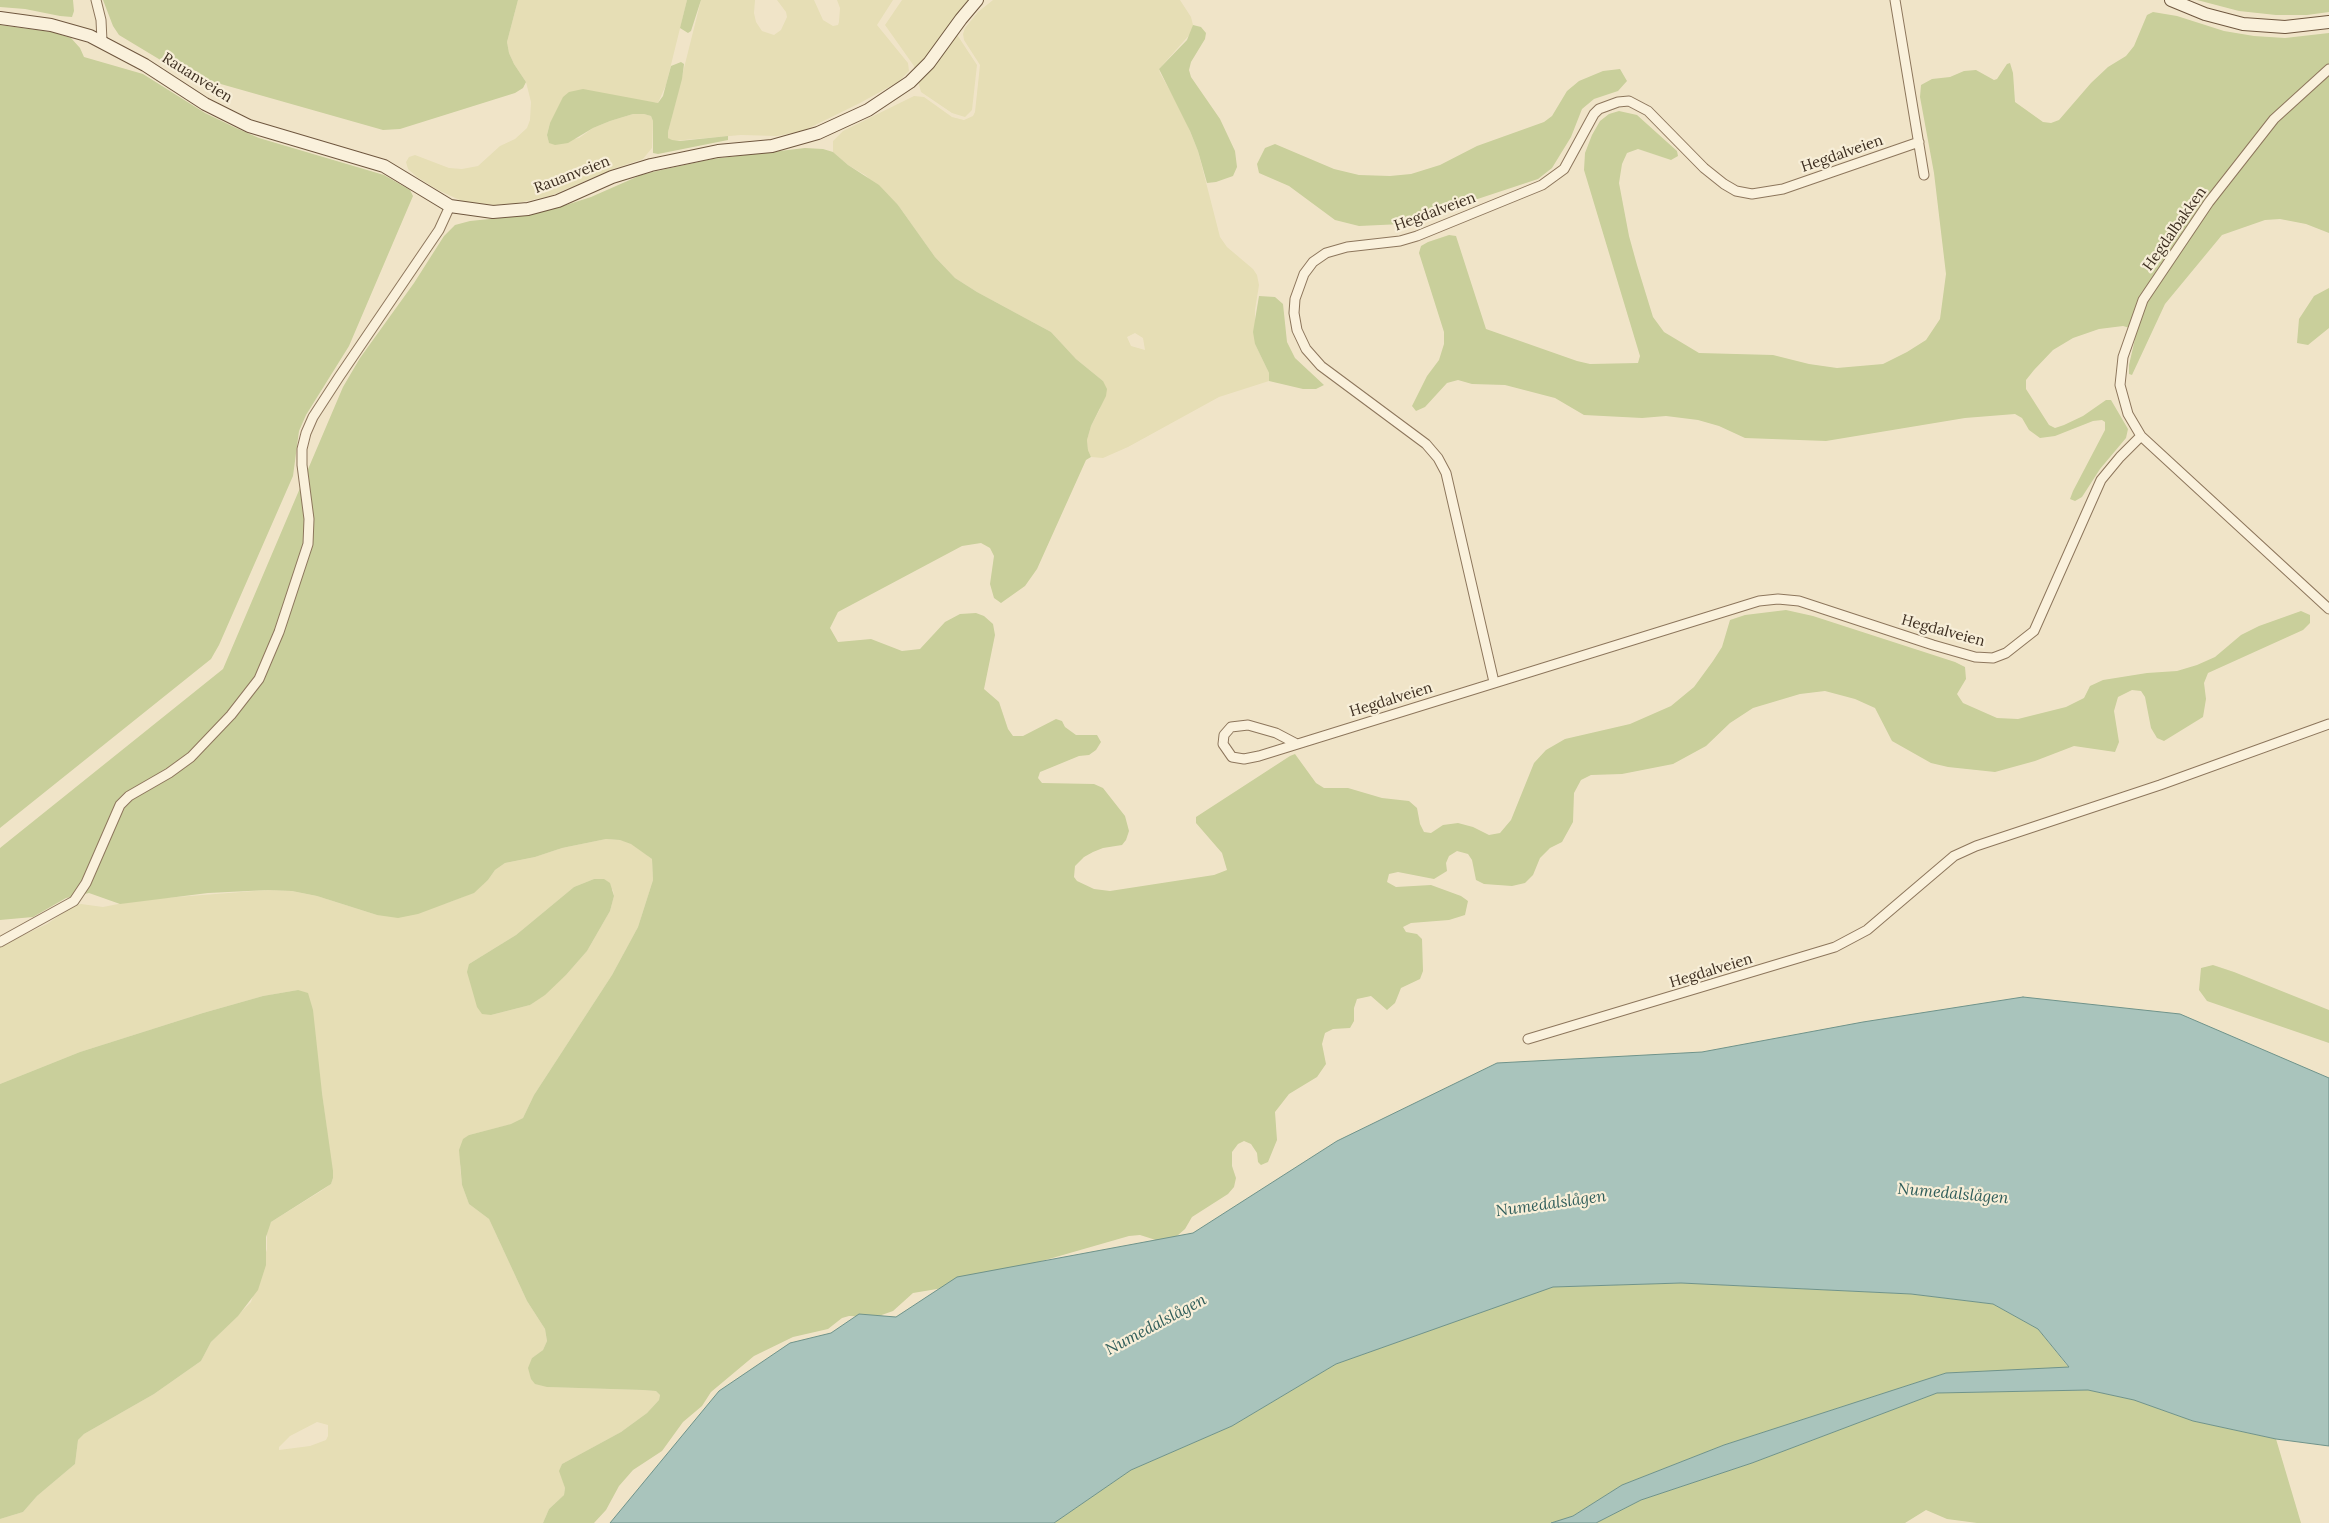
<!DOCTYPE html>
<meta charset="utf-8">
<style>
body{margin:0}
canvas{display:block;background:#f0e4c8}
</style>
<canvas width="2329" height="1523"></canvas>
<script>
const g = document.querySelector('canvas').getContext('2d');
g.lineJoin = 'round';
function fillPath(path, color) {
  g.fillStyle = color;
  g.fill(path, 'evenodd');
}
function toPath(rows) {
  const path = new Path2D();
  for (const r of rows) {
    path.moveTo(r[0], r[1]);
    for (let i = 2; i < r.length; i += 2) path.lineTo(r[i], r[i + 1]);
  }
  return path;
}
function stroke(path, color, width, dash) {
  g.strokeStyle = color;
  g.lineWidth = width;
  g.lineCap = dash ? 'butt' : 'round';
  g.setLineDash(dash || []);
  g.stroke(path);
}
function write(font, color, halo, rows, align = 'center') {
  g.font = font + ' Lora,serif';
  g.lineWidth = 4.5;
  g.setLineDash([]);
  g.textBaseline = 'middle';
  g.strokeStyle = halo;
  g.fillStyle = color;
  for (const [text, x, y, turn = 0] of rows) {
    g.save();
    g.translate(x, y);
    g.rotate((+turn || 0) * Math.PI / 180);
    g.textAlign = isNaN(turn) ? turn : align;
    if (halo) g.strokeText(text, 0, 0);
    g.fillText(text, 0, 0);
    g.restore();
  }
}
fillPath(toPath([
 [518,0,687,0,666,85,658,103,644,101,550,123,547,135,549,143,579,138,593,128,610,121,633,114,644,114,651,116,653,121,652,148,647,154,643,159,616,168,550,196,513,204,494,205,462,201,438,190,417,177,408,169,406,162,409,157,415,155,449,168,462,169,478,166,500,146,515,139,527,128,530,120,531,102,526,82,514,64,509,53,507,42],
 [701,0,755,0,754,13,756,22,762,31,774,35,781,30,787,17,786,12,777,0,814,0,823,20,833,26,838,25,839,22,840,8,837,0,893,0,877,25,908,63,909,71,898,82,860,103,803,131,777,136,741,135,672,141,668,138,668,132],
 [902,0,969,0,950,24,977,65,972,110,965,117,952,113,921,92,914,66,885,25],
 [993,0,1180,0,1191,17,1193,25,1192,32,1159,69,1160,73,1183,114,1198,151,1220,237,1227,247,1253,269,1257,275,1259,285,1255,310,1255,344,1269,373,1269,381,1219,397,1128,447,1103,458,1091,457,1088,450,1087,440,1091,426,1100,409,1103,381,1076,359,1051,332,977,292,955,278,935,257,898,205,865,175,848,165,833,152,833,141,843,131,914,96,924,97,952,117,964,120,973,116,975,112,980,65,964,40,963,34,965,28,978,12],
 [1135,333,1143,338,1145,350,1131,346,1127,337],
 [606,839,620,840,631,843,652,859,653,880,638,927,612,975,534,1095,523,1118,512,1124,469,1135,460,1166,462,1185,469,1204,489,1219,527,1301,545,1329,547,1341,543,1350,532,1358,547,1387,643,1390,656,1391,660,1395,659,1400,647,1413,621,1432,562,1464,560,1471,565,1488,564,1495,549,1509,543,1523,0,1523,0,1519,23,1512,37,1496,75,1464,78,1440,84,1434,154,1394,201,1361,211,1342,251,1302,267,1249,267,1229,271,1222,321,1191,331,1184,333,1178,322,1093,298,990,263,996,203,1013,80,1052,0,1084,0,946,47,924,73,906,81,904,103,907,138,900,268,890,292,891,317,896,377,915,447,903,473,893,488,880,495,870,505,863,535,857,562,848],
 [594,879,613,890,614,896,610,911,587,951,566,975,530,1005,491,1015,469,964,516,935,574,887],
 [317,1422,328,1425,328,1436,326,1440,310,1446,279,1450,279,1447,290,1436]
]), '#e6deb5');
fillPath(toPath([
 [0,0,73,0,74,11,72,17,60,16,25,9,0,7],
 [103,0,518,0,507,42,509,53,514,64,526,82,523,88,515,93,400,129,383,130,182,73,119,35,113,26],
 [687,0,701,0,691,31,688,33,680,28],
 [2197,0,2329,0,2329,12,2307,15,2276,15,2239,11],
 [2153,12,2177,16,2224,31,2254,36,2285,38,2329,33,2329,233,2306,224,2280,219,2265,220,2222,235,2165,304,2132,375,2129,374,2129,365,2135,339,2130,328,2123,326,2099,329,2073,338,2053,350,2034,370,2026,380,2026,389,2049,425,2055,428,2064,425,2083,416,2106,400,2111,400,2128,429,2126,438,2100,469,2082,497,2075,501,2070,499,2073,491,2105,430,2105,422,2102,420,2093,421,2055,436,2040,438,2029,430,2022,418,2015,414,1965,418,1826,441,1745,438,1719,426,1698,420,1666,416,1642,418,1584,415,1555,398,1505,385,1472,384,1458,380,1447,383,1425,407,1416,411,1412,406,1427,376,1439,360,1444,344,1444,332,1419,253,1421,246,1428,242,1449,235,1456,236,1486,329,1577,361,1590,364,1638,363,1640,356,1584,170,1585,153,1592,135,1600,121,1609,114,1619,111,1637,115,1677,151,1678,156,1671,160,1638,149,1627,153,1622,164,1619,183,1629,236,1637,265,1653,317,1664,332,1699,353,1773,355,1809,364,1837,368,1883,364,1907,352,1926,340,1940,319,1946,274,1934,173,1920,97,1921,85,1932,79,1950,77,1964,71,1976,70,1994,80,1997,79,2007,64,2010,63,2013,73,2015,102,2043,122,2051,123,2059,120,2091,83,2108,67,2126,56,2134,46,2147,15],
 [0,25,52,32,71,38,80,48,84,57,143,74,205,113,236,128,259,138,384,175,410,190,413,196,349,346,306,415,299,431,293,476,219,645,211,659,0,828],
 [1193,25,1201,27,1206,33,1205,39,1191,62,1189,70,1191,77,1220,119,1235,151,1237,167,1233,176,1216,182,1207,183,1198,151,1190,131,1159,69,1187,40],
 [681,62,684,64,682,79,668,132,668,138,672,140,680,141,728,136,728,140,658,154,653,153,653,121,651,116,644,114,633,114,610,121,593,128,568,143,555,145,549,143,547,135,550,123,563,97,569,92,583,89,658,103,663,96,671,66],
 [1620,69,1627,81,1618,91,1594,99,1582,109,1571,137,1552,168,1538,179,1402,224,1359,226,1335,220,1289,186,1259,173,1257,164,1265,148,1275,144,1334,169,1359,175,1390,176,1411,174,1440,165,1477,146,1544,122,1552,116,1567,91,1579,81,1603,71],
 [805,148,823,149,833,152,848,165,879,185,898,205,935,257,955,278,977,292,1051,332,1076,359,1103,381,1107,389,1106,396,1091,426,1087,440,1088,450,1091,457,1086,460,1037,569,1025,586,1001,603,994,598,990,584,994,556,990,548,981,543,962,546,838,612,830,628,838,642,871,639,902,651,920,649,945,622,960,614,976,613,984,616,993,624,995,635,984,689,999,702,1008,729,1013,736,1023,736,1056,719,1062,721,1065,727,1076,735,1097,735,1101,742,1096,750,1089,755,1079,756,1045,770,1040,772,1038,778,1042,783,1094,784,1103,788,1125,816,1129,831,1126,840,1122,845,1103,848,1093,852,1084,857,1075,866,1074,877,1077,881,1094,889,1110,891,1214,875,1227,870,1222,853,1196,823,1196,817,1290,756,1295,754,1316,783,1324,788,1348,788,1382,798,1409,801,1417,808,1420,824,1424,832,1431,833,1443,825,1458,823,1473,827,1489,835,1500,833,1511,820,1534,763,1546,750,1565,739,1630,724,1671,706,1694,687,1713,661,1722,647,1730,620,1745,615,1786,610,1813,616,1955,662,1965,667,1966,679,1957,694,1963,703,1997,718,2018,719,2066,707,2084,698,2090,686,2103,680,2147,673,2177,671,2197,665,2215,657,2241,635,2259,626,2301,611,2310,615,2310,623,2303,630,2208,673,2204,683,2206,699,2203,717,2164,741,2157,738,2151,728,2145,697,2141,691,2132,690,2118,697,2114,711,2119,742,2115,752,2074,746,2035,761,1995,772,1948,767,1931,763,1892,741,1875,708,1855,699,1825,691,1800,694,1753,708,1730,723,1706,746,1673,764,1622,774,1591,775,1581,780,1574,793,1573,822,1562,842,1550,848,1540,858,1533,875,1525,883,1512,886,1484,884,1476,880,1472,860,1468,854,1457,851,1449,856,1446,863,1447,871,1434,879,1398,872,1389,874,1387,882,1396,887,1431,885,1461,896,1468,901,1465,915,1449,920,1411,923,1403,927,1406,932,1417,934,1422,939,1423,971,1420,979,1401,988,1395,1003,1387,1010,1371,996,1357,999,1354,1008,1354,1021,1350,1028,1333,1029,1325,1033,1322,1044,1326,1064,1317,1077,1289,1094,1275,1112,1277,1140,1268,1162,1261,1165,1258,1162,1257,1153,1251,1144,1244,1141,1238,1144,1232,1152,1232,1166,1236,1178,1234,1187,1228,1194,1192,1217,1185,1229,1170,1242,1159,1241,1140,1235,1129,1236,955,1286,913,1293,893,1311,876,1317,849,1316,842,1318,828,1329,793,1337,754,1356,711,1392,702,1406,683,1422,662,1451,633,1470,619,1486,606,1510,594,1523,543,1523,549,1509,564,1495,565,1488,559,1471,562,1464,621,1432,647,1413,659,1400,660,1395,656,1391,643,1390,547,1387,535,1384,531,1379,528,1368,532,1358,543,1350,547,1341,545,1329,527,1301,489,1219,469,1204,462,1185,459,1150,463,1139,469,1135,511,1124,523,1118,534,1095,612,975,638,927,653,880,652,859,631,844,620,840,606,839,562,848,535,857,505,863,495,870,488,880,474,893,418,914,398,918,377,915,317,896,292,891,268,890,208,893,120,904,89,893,66,898,33,917,0,920,0,848,223,669,343,387,360,358,414,283,444,236,455,225,470,221,529,215,566,205,591,197,641,175,657,171,712,159],
 [2329,288,2329,328,2308,345,2297,343,2299,319,2314,296],
 [1259,296,1275,297,1283,304,1287,342,1295,358,1324,385,1316,389,1303,389,1269,381,1269,373,1255,344,1253,332],
 [594,879,604,879,610,883,614,896,610,911,587,951,566,975,545,995,530,1005,491,1015,482,1014,477,1007,467,972,469,964,516,935,574,887],
 [2213,965,2234,972,2329,1010,2329,1043,2207,1001,2199,990,2201,968],
 [298,990,308,993,313,1010,322,1093,333,1171,333,1178,331,1184,271,1222,266,1237,266,1265,258,1290,238,1316,211,1342,201,1361,154,1394,84,1434,78,1440,75,1464,37,1496,23,1512,0,1519,0,1084,80,1052,203,1013,263,996],
 [1681,1283,1911,1294,1993,1304,2038,1329,2069,1368,1946,1373,1724,1445,1622,1485,1573,1516,1551,1523,1054,1523,1131,1470,1232,1426,1336,1364,1552,1287],
 [2088,1390,2134,1400,2193,1421,2276,1439,2301,1523,1977,1523,1947,1519,1926,1510,1905,1523,1596,1523,1641,1500,1752,1463,1937,1393]
]), '#c9cf9b');
const water = toPath([
 [2023,997,2180,1014,2329,1078,2329,1446,2276,1439,2193,1421,2134,1400,2088,1390,1937,1393,1752,1463,1641,1500,1596,1523,1551,1523,1573,1516,1622,1485,1724,1445,1946,1373,2069,1367,2038,1329,1993,1304,1911,1294,1681,1283,1553,1287,1336,1364,1232,1426,1131,1470,1054,1523,610,1523,719,1391,790,1343,831,1333,859,1314,896,1317,957,1277,1193,1233,1337,1141,1497,1063,1702,1052,1863,1022,2023,997]
]);
fillPath(water, '#a9c4bc');
stroke(water, '#6f938a', 1);
const street = toPath([
 [96,0,101,20,102,41],
 [1895,0,1924,175],
 [2141,436,2128,414,2120,385,2123,357,2143,300,2209,202,2274,119,2329,69],
 [1494,682,1446,473,1438,458,1426,444,1321,366,1306,349,1297,330,1294,313,1295,299,1304,274,1313,262,1326,253,1347,247,1400,241,1417,236,1542,185,1564,169,1594,114,1599,109,1618,102,1629,101,1648,111,1704,168,1724,184,1736,191,1752,194,1783,189,1919,142],
 [1295,743,1276,733,1248,725,1231,727,1224,735,1223,744,1232,757,1244,759,1259,756,1759,601,1778,599,1799,601,1933,645,1975,657,1993,658,2006,653,2034,631,2101,480,2120,457,2141,436,2329,609],
 [0,942,74,901,86,883,120,805,129,796,169,773,191,757,231,715,259,679,279,632,308,544,309,519,302,465,302,449,306,433,313,417,339,377,439,230,450,206],
 [1528,1039,1835,947,1867,930,1954,856,1976,846,2160,785,2329,724]
]);
const secondary = toPath([
 [2171,0,2205,14,2243,24,2285,27,2329,22],
 [0,18,51,25,90,36,145,65,205,104,249,126,384,166,450,206,493,212,528,209,558,201,612,177,651,165,718,151,772,146,818,133,868,110,910,82,929,63,961,19,977,0]
]);
stroke(street, '#8d765c', 11);
stroke(secondary, '#6f573f', 14);
stroke(street, '#faf1dc', 9);
stroke(secondary, '#faf1dc', 12);
write('15px', '#3d2e20', '#f7eed8', [
 ["Rauanveien",197,78,32],
 ["Hegdalveien",1842,154,-19],
 ["Rauanveien",572,175,-21],
 ["Hegdalveien",1435,212,-20],
 ["Hegdalbakken",2175,229,-55],
 ["Hegdalveien",1943,631,15],
 ["Hegdalveien",1391,700,-17],
 ["Hegdalveien",1711,971,-17]
]);
write('italic 16px', '#2f5d5a', '#f7eed8', [
 ["Numedalslågen",1953,1194,5],
 ["Numedalslågen",1551,1204,-8],
 ["Numedalslågen",1156,1325,-28]
]);
</script>
